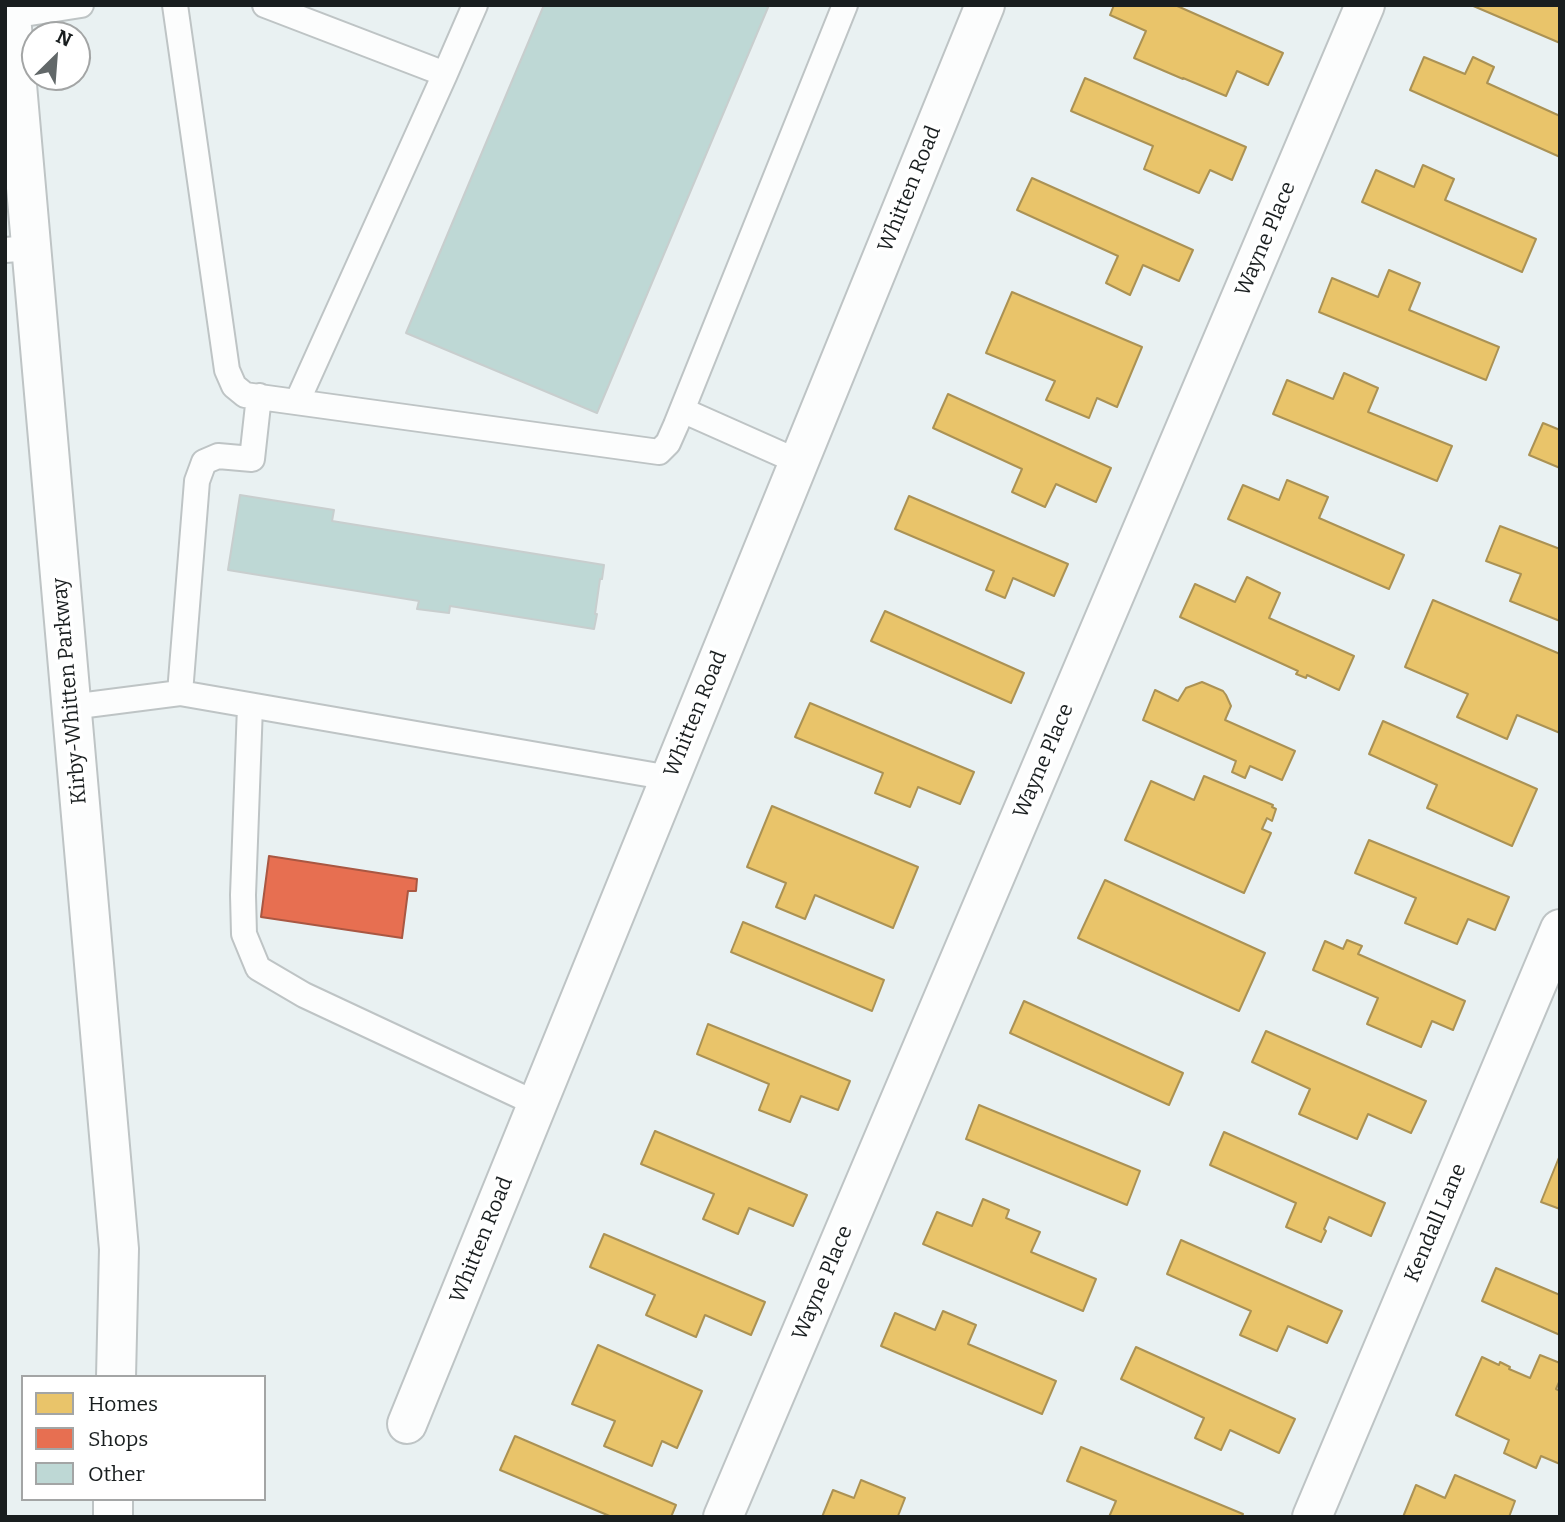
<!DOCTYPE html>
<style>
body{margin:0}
#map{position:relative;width:1565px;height:1522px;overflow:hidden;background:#e9f1f2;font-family:Bitter,serif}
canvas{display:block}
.frame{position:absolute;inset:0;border:7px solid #191e1f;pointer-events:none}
.legend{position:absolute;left:21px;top:1375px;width:245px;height:126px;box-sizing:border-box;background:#fff;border:2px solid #a3a5a5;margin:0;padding:9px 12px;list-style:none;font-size:21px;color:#191e1f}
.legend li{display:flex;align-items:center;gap:14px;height:35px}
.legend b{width:35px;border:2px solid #a3a5a5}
.north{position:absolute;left:21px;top:21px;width:70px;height:70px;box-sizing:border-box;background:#fff;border:2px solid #a3a5a5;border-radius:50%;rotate:25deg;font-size:19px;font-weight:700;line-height:28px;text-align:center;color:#191e1f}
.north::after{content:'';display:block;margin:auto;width:24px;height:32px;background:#626869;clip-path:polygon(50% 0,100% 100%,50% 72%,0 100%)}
</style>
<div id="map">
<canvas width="1565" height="1522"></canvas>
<div class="frame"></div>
<ul class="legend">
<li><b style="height:19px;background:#e9c46a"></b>Homes</li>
<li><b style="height:19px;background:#e76f51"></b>Shops</li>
<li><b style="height:19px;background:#bed8d5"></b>Other</li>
</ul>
<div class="north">N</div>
</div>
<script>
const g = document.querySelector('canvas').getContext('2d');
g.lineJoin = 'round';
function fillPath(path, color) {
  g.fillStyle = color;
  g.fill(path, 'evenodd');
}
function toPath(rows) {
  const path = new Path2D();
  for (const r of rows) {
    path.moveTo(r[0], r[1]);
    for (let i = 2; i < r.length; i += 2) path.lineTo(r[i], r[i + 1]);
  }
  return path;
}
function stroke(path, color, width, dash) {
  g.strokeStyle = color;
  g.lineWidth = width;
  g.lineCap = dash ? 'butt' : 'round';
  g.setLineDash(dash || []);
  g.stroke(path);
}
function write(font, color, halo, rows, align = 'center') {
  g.font = font + ' Bitter,serif';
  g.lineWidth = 7;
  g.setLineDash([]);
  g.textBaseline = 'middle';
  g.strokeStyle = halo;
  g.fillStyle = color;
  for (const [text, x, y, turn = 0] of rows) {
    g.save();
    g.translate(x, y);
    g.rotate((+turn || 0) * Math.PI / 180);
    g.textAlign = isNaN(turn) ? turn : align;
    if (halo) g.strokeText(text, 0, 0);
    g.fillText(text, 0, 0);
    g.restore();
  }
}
const homes = toPath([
 [1114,5,1175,5,1283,53,1268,85,1237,71,1226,96,1183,78,1183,79,1134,58,1146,31,1110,15,1114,5],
 [1471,5,1560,5,1560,43,1471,5],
 [1424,57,1465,74,1473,57,1494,67,1487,83,1560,116,1560,157,1410,90,1424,57],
 [1085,78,1246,147,1232,180,1210,170,1199,193,1144,169,1153,146,1071,111,1085,78],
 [1423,165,1454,179,1445,200,1536,239,1522,272,1362,202,1376,170,1414,187,1423,165],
 [1032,178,1193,250,1179,281,1143,265,1130,295,1106,283,1118,256,1017,210,1032,178],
 [1389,270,1420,283,1409,310,1499,347,1486,380,1319,312,1332,278,1378,297,1389,270],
 [1012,292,1142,347,1117,407,1097,398,1089,418,1046,400,1055,381,986,353,1012,292],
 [1344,373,1378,388,1368,412,1452,446,1437,481,1273,414,1287,380,1333,399,1344,373],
 [948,394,1111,468,1096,502,1056,484,1045,507,1012,492,1022,469,933,428,948,394],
 [1543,423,1560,430,1560,468,1529,455,1543,423],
 [1287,480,1328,497,1319,518,1404,555,1389,589,1228,519,1243,485,1279,500,1287,480],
 [909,496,1068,564,1054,596,1013,578,1005,598,986,590,994,571,895,529,909,496],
 [1500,526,1560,549,1560,621,1510,601,1521,574,1486,561,1500,526],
 [1247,577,1280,593,1269,618,1354,656,1339,690,1307,675,1306,678,1296,674,1298,671,1180,617,1195,584,1235,602,1247,577],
 [1433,600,1560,654,1560,733,1517,715,1507,739,1457,717,1468,694,1405,667,1433,600],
 [885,611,1024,673,1011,703,871,641,885,611],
 [1202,682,1223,691,1226,695,1231,706,1225,720,1295,751,1282,780,1250,766,1245,778,1232,772,1236,761,1143,720,1155,690,1178,701,1186,688,1202,682],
 [810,703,974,772,960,804,918,787,910,807,875,793,883,773,795,737,810,703],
 [1383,721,1537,789,1512,846,1427,808,1437,785,1369,754,1383,721],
 [1204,776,1273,805,1272,807,1276,809,1272,821,1267,818,1262,829,1271,833,1244,893,1125,840,1151,781,1194,800,1204,776],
 [772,806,918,867,893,928,815,895,805,919,776,907,786,883,747,867,772,806],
 [1369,840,1509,897,1495,930,1468,919,1457,944,1405,923,1416,898,1355,873,1369,840],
 [1105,880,1265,953,1239,1011,1078,938,1105,880],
 [743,922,884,980,872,1011,731,952,743,922],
 [1347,940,1362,946,1358,954,1465,1001,1453,1030,1432,1021,1421,1047,1367,1024,1378,998,1313,970,1325,941,1343,949,1347,940],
 [1024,1001,1183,1073,1169,1105,1010,1033,1024,1001],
 [708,1024,850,1081,838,1110,801,1096,790,1122,759,1110,769,1084,697,1054,708,1024],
 [1266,1031,1426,1101,1411,1133,1368,1114,1357,1139,1299,1114,1310,1089,1252,1062,1266,1031],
 [979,1105,1140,1171,1127,1205,966,1139,979,1105],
 [655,1131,807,1195,793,1226,749,1208,738,1234,703,1219,714,1194,641,1164,655,1131],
 [1224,1132,1385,1203,1371,1236,1329,1217,1324,1229,1326,1231,1321,1242,1286,1227,1296,1203,1210,1165,1224,1132],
 [1560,1155,1560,1209,1541,1202,1560,1155],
 [983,1199,1009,1210,1006,1218,1040,1232,1031,1252,1096,1279,1083,1311,923,1244,937,1212,972,1226,983,1199],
 [604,1234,765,1302,751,1335,705,1315,696,1337,646,1315,655,1295,590,1267,604,1234],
 [1181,1240,1342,1311,1327,1343,1288,1326,1277,1351,1240,1335,1251,1311,1167,1274,1181,1240],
 [1496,1268,1560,1295,1560,1335,1482,1301,1496,1268],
 [943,1311,976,1325,968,1344,1056,1381,1042,1414,881,1346,895,1313,935,1330,943,1311],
 [598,1345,702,1391,677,1448,662,1441,652,1466,604,1446,615,1421,572,1404,598,1345],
 [1136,1347,1295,1419,1279,1453,1230,1430,1221,1450,1195,1438,1204,1418,1121,1379,1136,1347],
 [1540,1355,1560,1363,1560,1380,1556,1389,1560,1391,1560,1464,1541,1456,1536,1468,1504,1453,1509,1440,1456,1415,1482,1357,1499,1365,1500,1362,1510,1367,1509,1369,1530,1378,1540,1355],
 [515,1436,676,1505,671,1517,612,1517,500,1470,515,1436],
 [1081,1447,1243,1514,1242,1517,1109,1517,1116,1501,1067,1481,1081,1447],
 [1455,1475,1515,1501,1509,1517,1403,1517,1416,1485,1445,1498,1455,1475],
 [861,1480,905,1498,898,1516,899,1517,822,1517,833,1490,854,1498,861,1480]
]);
fillPath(homes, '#e9c46a');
stroke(homes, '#ab9254', 2);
const shops = toPath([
 [269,856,417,879,416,891,408,891,402,938,261,917,269,856]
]);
fillPath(shops, '#e76f51');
stroke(shops, '#a95742', 2);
const building = toPath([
 [544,5,769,5,597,413,406,333,544,5],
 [240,495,334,510,332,521,604,565,602,579,600,579,595,614,597,614,594,629,450,606,449,613,417,609,419,601,228,570,240,495]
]);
fillPath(building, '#bed8d5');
stroke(building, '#c8cece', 2);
const service = toPath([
 [175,5,227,370,234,386,245,395,659,452,668,443,676,425,845,5],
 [265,5,445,74,475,5],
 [11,16,81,5],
 [5,250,31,248],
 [297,402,445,74],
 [682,410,799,462],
 [180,693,670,778],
 [250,706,243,895,244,934,258,968,304,995,537,1104],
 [71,707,180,693,197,481,204,462,218,456,252,459,259,396]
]);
const minor = toPath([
 [407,1424,985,5],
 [723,1517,1365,5],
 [1312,1517,1560,929]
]);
const secondary = toPath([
 [10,5,119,1249,116,1377],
 [113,1517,113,1499]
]);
stroke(service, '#bec4c5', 28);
stroke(minor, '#bec4c5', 42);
stroke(secondary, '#bec4c5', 42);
stroke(service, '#fcfdfd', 24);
stroke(minor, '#fcfdfd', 38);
stroke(secondary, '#fcfdfd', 38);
write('21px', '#191e1f', '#fff', [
 ["Whitten Road",910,189,-68],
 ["Wayne Place",1266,239,-67],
 ["Kirby-Whitten Parkway",70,691,-95],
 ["Whitten Road",696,714,-68],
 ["Wayne Place",1044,761,-67],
 ["Kendall Lane",1436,1223,-67],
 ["Whitten Road",482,1240,-68],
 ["Wayne Place",823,1283,-67]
]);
</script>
